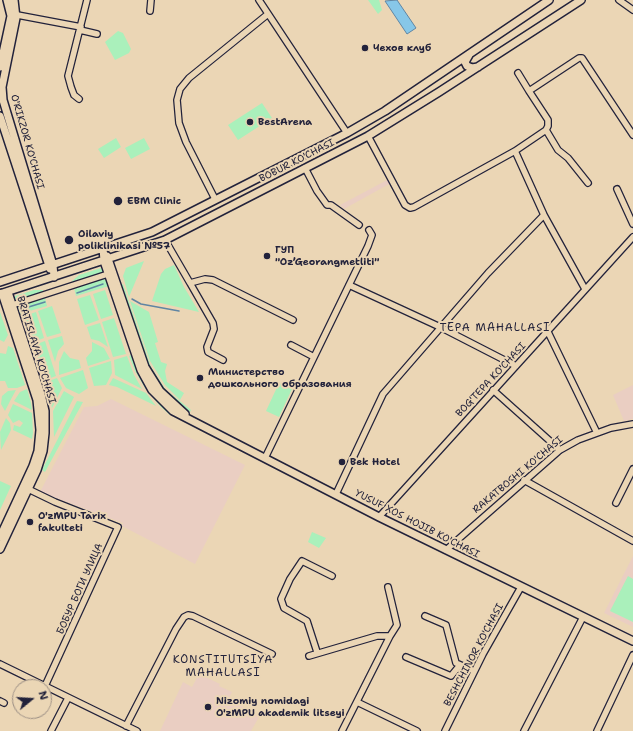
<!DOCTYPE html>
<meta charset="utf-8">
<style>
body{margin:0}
#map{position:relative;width:633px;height:731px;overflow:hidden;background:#ebd6b5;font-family:"Shantell Sans",sans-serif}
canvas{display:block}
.north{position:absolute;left:12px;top:679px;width:40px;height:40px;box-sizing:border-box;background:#ebd6b5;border:1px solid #9b8e84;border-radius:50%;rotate:72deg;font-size:11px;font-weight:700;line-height:16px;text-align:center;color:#22223b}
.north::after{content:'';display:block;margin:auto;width:14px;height:18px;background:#22223b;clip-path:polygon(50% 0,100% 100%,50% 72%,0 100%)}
</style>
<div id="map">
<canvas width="633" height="731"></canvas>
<div class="north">N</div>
</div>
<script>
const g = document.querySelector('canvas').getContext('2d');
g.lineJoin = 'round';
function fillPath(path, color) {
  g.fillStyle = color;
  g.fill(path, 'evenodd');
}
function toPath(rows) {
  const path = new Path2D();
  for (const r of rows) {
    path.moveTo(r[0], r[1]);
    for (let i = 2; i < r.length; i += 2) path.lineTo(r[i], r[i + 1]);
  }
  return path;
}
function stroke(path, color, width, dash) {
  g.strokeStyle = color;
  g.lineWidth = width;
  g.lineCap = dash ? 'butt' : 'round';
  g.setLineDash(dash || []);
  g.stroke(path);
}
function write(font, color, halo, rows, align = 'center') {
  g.font = font + ' "Shantell Sans",sans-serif';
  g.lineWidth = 4;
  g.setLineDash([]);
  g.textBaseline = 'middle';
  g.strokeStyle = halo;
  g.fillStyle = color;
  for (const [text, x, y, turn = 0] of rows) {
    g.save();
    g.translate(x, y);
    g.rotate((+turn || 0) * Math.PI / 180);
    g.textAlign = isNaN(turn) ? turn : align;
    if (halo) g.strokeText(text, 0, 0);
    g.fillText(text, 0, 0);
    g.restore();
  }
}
fillPath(toPath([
 [389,179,391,183,344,209,340,205],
 [633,385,633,419,624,421,613,395],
 [111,399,245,465,195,564,122,526,123,523,40,492,84,407,97,406],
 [633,556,633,627,604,613],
 [199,674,220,684,219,686,232,692,229,698,259,717,251,731,160,731,183,682,192,687]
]), '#eacec2');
fillPath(toPath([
 [368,0,379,0,382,10,378,14],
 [118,31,123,33,131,49,129,53,115,60,105,42],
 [262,103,272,118,238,140,228,125],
 [116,138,121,147,104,158,98,149],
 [144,138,150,149,131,159,125,148],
 [144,261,129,297,123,276,126,268],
 [174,265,184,287,199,312,152,301,161,274,165,269],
 [101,268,104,272,71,282,79,275],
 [103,279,107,280,109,286,76,296,74,288],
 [123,284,151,367,166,390,191,410,190,412,165,391,149,367,121,285],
 [34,290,43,290,43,292,14,301,15,296],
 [105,290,113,315,101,319,93,294],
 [90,295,99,320,85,325,77,299],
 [45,298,47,306,19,314,18,308,20,305],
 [130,301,149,312,158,342,155,343,161,362,167,364,165,371,167,382,184,393,180,400,165,385,150,361],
 [52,306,61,333,47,337,38,311],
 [0,312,8,335,4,342,0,340],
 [36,312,44,338,33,342,24,316],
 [114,318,126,354,113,357,102,322],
 [100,323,108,347,99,341,91,339,87,327],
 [62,336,64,344,58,351,55,362,48,340],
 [45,341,56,376,45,380,34,345],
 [92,342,104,348,110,359,88,366,86,358,92,351],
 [8,346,13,348,25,385,17,388,8,388,5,381,0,381,0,353,6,354],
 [64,351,70,358,79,360,81,368,59,375,59,362],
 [131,355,140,377,149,391,173,415,170,415,160,406,145,388,135,371,129,356],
 [127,356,134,375,142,389,115,375,114,360],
 [111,361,112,373,106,385,94,386,89,368],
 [83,370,88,388,79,394,66,388,60,378],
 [57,378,62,388,52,408,46,382],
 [113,378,146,393,156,406,117,387,109,385],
 [279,383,292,389,279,417,266,411],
 [27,389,31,403,32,410,14,401,20,392],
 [16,390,10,401,5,411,1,404,2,396,8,391],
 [64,391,74,397,54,437,53,411],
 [77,401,83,402,45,472,42,470],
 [13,404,32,413,33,433,32,439,13,430,14,425,20,427,23,423,19,420,13,423,8,415],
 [6,418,10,423,11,430,1,450,0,432],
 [0,481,11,486,0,510],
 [312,532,326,538,319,548,308,542],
 [628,576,633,579,633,622,610,611]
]), '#aaf0bb');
const water = toPath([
 [397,0,416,28,407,34,385,1,397,0]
]);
fillPath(water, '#87c7e8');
stroke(water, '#5f85a3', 1);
stroke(toPath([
 [77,293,103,284],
 [132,299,141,304,179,311],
 [22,309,45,302]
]), '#5f85a3', 1.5);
const minor = toPath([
 [259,0,347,133],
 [619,0,633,10],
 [150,11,151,0],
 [12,14,81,27],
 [80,30,97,34],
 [518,73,529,91],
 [79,99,74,95,71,87,68,76,87,0],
 [546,130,558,150,568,158,588,183],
 [368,136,405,205,410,208,414,207,515,151,546,130,548,126,548,120,529,91,579,58,582,58,633,135],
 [515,151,544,215,585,289],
 [305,168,317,191,327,205,331,205,359,225],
 [617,189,633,224],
 [215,199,186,142,179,123,177,100,180,89,189,78,268,14],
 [165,240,190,283,205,279,213,280,293,320],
 [190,283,213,323,214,329,207,347,208,352,223,360],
 [349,285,440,327,516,366],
 [9,306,111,273],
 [548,332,597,433],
 [291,345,314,357],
 [493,390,560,450],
 [265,458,368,246,372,235,369,230],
 [524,480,633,541],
 [26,488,55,502,118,527,45,686],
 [336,494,383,394,488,273,544,215],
 [616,503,633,469],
 [379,517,633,237],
 [446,550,560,450,578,440,611,428,633,424],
 [425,616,446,625,456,663,474,671],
 [317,652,307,621,284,608,281,599,290,579,302,561,332,576],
 [309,656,377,636,390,636,397,625,388,587],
 [406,657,451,676,460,665],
 [0,664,137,731],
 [0,701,4,703],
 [357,702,417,731],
 [126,726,176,629,184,617,188,615,193,616,272,654],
 [51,731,68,698],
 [342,731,390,636],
 [445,731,483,654,521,587],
 [524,731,583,617],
 [597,731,633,655]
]);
const major = toPath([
 [14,0,16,18,2,87,3,100,53,265,54,277],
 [469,55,465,62,467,66,472,68,478,67],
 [0,67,11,16,7,0],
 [0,116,50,269],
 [103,248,104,261,141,370,152,390,173,411,379,517,633,641],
 [107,256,145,367,160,391,185,414],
 [0,282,152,232,347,133,385,111,549,0],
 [0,294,165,240,368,136,439,92,581,0],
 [0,537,33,466,38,451,40,430,37,400,2,293],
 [0,549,37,470,43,451,45,433,45,411,41,394,8,292]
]);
stroke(minor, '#22223b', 8);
stroke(major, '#22223b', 10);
stroke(minor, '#ebd6b5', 5.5);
stroke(major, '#ebd6b5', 7);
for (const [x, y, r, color] of [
 [365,48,4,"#22223b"],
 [250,122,4,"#22223b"],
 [118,201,5,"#22223b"],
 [69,240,5,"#22223b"],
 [267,256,4,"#22223b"],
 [200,378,4,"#22223b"],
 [342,462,4,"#22223b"],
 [30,522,4,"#22223b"],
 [208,707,4,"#22223b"]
]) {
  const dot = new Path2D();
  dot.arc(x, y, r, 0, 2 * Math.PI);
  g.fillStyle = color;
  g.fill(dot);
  stroke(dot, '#ebd6b5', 1.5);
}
write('bold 10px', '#22223b', '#ebd6b5', [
 ["Чехов клуб",373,48],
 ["BestArena",258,122],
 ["EBM Clinic",127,201],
 ["Oilaviy",78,234],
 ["poliklinikasi №57",78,246],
 ["ГУП",275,250],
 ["\"Oz’Georangmetliti\"",275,262],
 ["Министерство",208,372],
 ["дошкольного образования",208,384],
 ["Bek Hotel",350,462],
 ["O'zMPU Tarix",38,516],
 ["fakulteti",38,528],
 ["Nizomiy nomidagi",216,701],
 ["O'zMPU akademik litseyi",216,713]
], 'left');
write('10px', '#22223b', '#ebd6b5', [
 ["O'RIKZOR KO'CHASI",27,142,74],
 ["BOBUR KO'CHASI",297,161,-27],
 ["BRATISLAVA KO'CHASI",36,350,73],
 ["BOG'TEPA KO'CHASI",491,380,-47],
 ["RAKATBOSHI KO'CHASI",518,475,-40],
 ["YUSUF XOS HOJIB KO'CHASI",417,524,27],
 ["БОБУР БОГИ УЛИЦА",80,589,-66],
 ["BESHCHINOR KO'CHASI",474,655,-62]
]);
g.letterSpacing = '1px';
write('11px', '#22223b', '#ebd6b5', [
 ["TEPA MAHALLASI",495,328],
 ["KONSTITUTSIYA",223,660],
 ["MAHALLASI",223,673]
]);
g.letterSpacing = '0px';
</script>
